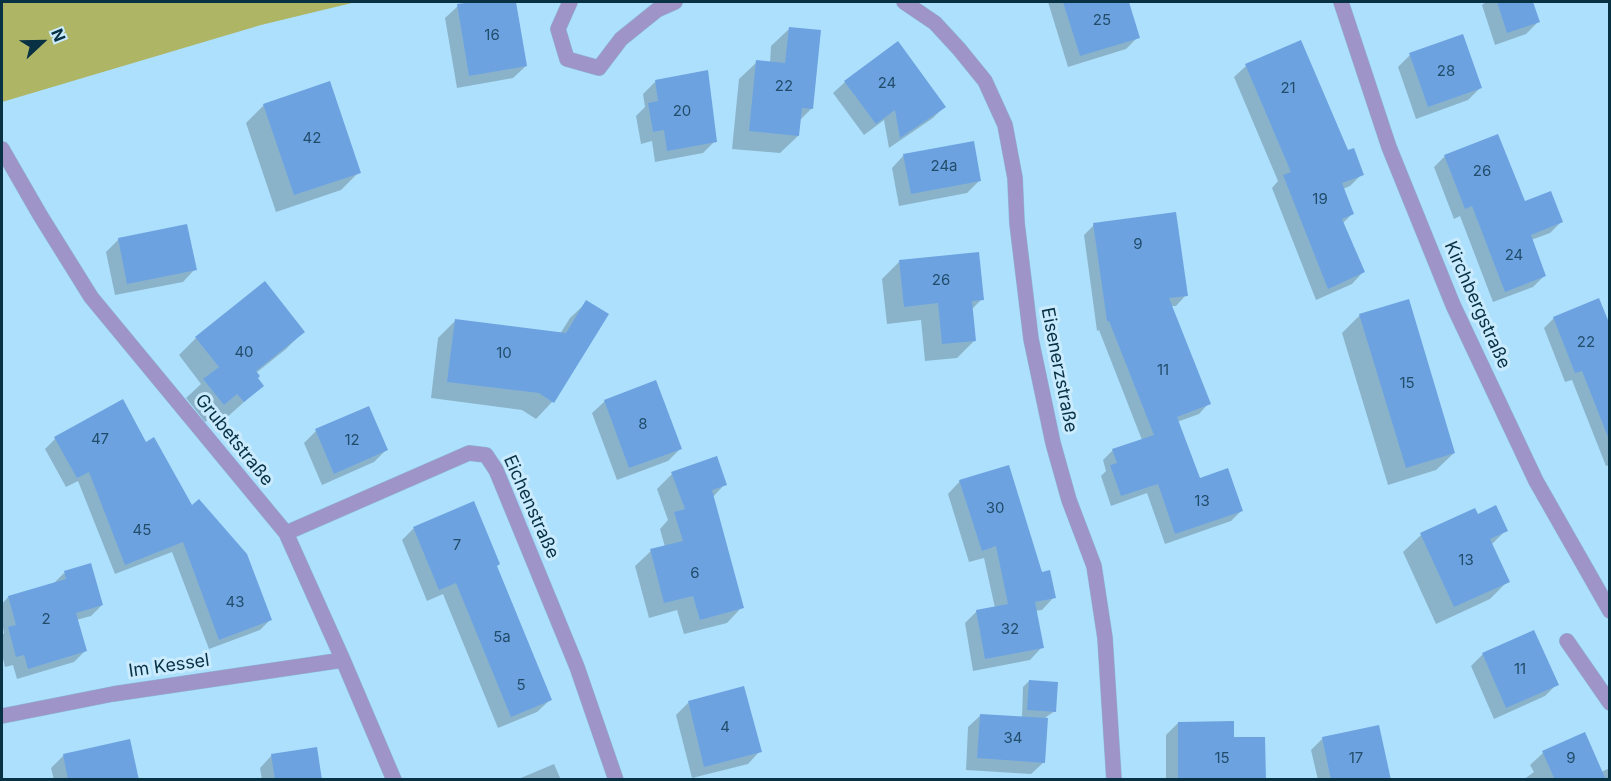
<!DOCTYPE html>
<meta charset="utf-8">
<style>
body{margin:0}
#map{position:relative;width:1611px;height:781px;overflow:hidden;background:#ade0fd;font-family:Inter,sans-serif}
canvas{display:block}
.frame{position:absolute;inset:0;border:3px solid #083144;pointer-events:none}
.north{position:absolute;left:12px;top:12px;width:60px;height:60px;-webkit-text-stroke:4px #caebfe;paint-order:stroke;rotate:68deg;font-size:16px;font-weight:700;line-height:24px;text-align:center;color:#083144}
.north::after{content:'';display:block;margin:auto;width:21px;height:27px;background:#083144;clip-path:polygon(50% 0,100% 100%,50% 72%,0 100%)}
</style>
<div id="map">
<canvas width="1611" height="781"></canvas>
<div class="frame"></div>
<div class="north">N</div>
</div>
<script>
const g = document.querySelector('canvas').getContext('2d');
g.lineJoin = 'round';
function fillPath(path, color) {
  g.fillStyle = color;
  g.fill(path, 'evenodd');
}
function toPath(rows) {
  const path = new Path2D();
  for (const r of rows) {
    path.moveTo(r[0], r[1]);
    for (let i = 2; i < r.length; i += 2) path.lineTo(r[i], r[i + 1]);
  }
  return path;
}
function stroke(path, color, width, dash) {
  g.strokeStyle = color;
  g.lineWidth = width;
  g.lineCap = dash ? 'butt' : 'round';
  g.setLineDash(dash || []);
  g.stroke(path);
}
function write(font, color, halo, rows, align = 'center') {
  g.font = font + ' Inter,sans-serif';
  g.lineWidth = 6;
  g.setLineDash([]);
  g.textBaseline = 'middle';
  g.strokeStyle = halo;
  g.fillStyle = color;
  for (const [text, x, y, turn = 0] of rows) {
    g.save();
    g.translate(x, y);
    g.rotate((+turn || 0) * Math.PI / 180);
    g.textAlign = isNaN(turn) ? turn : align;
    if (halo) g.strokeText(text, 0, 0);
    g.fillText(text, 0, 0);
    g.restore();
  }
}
fillPath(toPath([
 [2,2,356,2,261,25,2,102]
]), '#aeb565');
fillPath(toPath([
 [482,2,515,2,526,66,513,78,457,88,445,18,458,6],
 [1048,2,1127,2,1138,37,1126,49,1068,67],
 [1486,2,1531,2,1538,22,1526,34,1495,45,1482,5],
 [789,29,811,109,799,121,798,136,780,153,732,149,739,79,757,62,770,63,771,46],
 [898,44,944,107,933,118,889,148,884,120,864,135,833,93,845,82],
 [1410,55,1480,88,1468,100,1416,119,1398,67],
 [1246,66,1348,152,1362,174,1350,186,1343,189,1352,214,1343,223,1363,272,1352,284,1316,300,1272,188,1278,181,1234,77],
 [655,82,715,141,703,153,655,162,652,141,641,144,636,116,645,107,643,94],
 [264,105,359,172,341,190,276,212,246,123],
 [904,155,979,181,967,193,899,206,892,168],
 [1445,156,1524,203,1562,221,1550,233,1531,240,1545,275,1533,287,1493,302,1460,216,1454,219,1434,167],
 [1094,225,1186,295,1176,306,1171,306,1209,403,1199,414,1177,422,1199,480,1241,511,1231,521,1165,544,1147,493,1111,506,1101,476,1106,471,1103,460,1113,450,1142,440,1099,330,1097,331,1084,235],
 [119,239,195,269,183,282,115,295,106,252],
 [900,261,982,299,971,310,975,340,957,358,925,361,921,320,887,324,882,279],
 [587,302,552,402,536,419,522,410,431,398,438,338,455,321,560,334,570,318],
 [1360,315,1454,453,1436,470,1388,485,1342,333],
 [1554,318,1610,329,1610,465,1606,466,1572,380,1565,382,1544,328],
 [303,332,286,349,256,373,256,378,262,386,225,419,219,411,205,422,186,398,201,384,179,355,196,338],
 [605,401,680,449,668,461,617,480,592,413],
 [316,431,386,450,374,462,322,485,304,443],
 [55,439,145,444,192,507,270,620,260,630,209,649,172,552,115,574,78,481,66,487,45,449],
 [672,474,725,484,712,498,742,607,727,623,684,634,677,610,649,618,635,566,651,551,665,547,660,529,668,520,657,489],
 [960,481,1041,574,1054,597,1042,610,1035,611,1042,647,1030,660,973,671,965,623,977,611,995,608,984,558,969,562,948,494],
 [1477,516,1506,530,1491,545,1508,581,1490,599,1436,624,1403,552,1421,535],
 [414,528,495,567,550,700,537,712,498,728,443,594,427,601,402,540],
 [64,573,102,605,91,616,76,620,85,651,74,662,17,679,13,665,5,667,2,654,2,635,4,633,2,623,2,604,8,597,53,584],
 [1483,654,1557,684,1545,696,1494,719,1471,666],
 [1029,681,1055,711,1046,717,1044,762,1031,774,966,770,968,727,981,715,1022,718,1023,687],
 [743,688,760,751,748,764,692,778,676,715,688,703],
 [1178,723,1232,738,1264,780,1166,780,1166,735],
 [1323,738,1389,780,1318,780,1311,750],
 [129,741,138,780,54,780,51,768,63,756],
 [1543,753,1601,772,1610,768,1610,780,1523,780,1534,772,1530,765],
 [272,755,321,780,262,780,260,768],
 [554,764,561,780,516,780]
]), '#0003');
fillPath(toPath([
 [473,2,516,2,527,66,469,76,457,4],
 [1063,2,1129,2,1140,38,1080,56],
 [1497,2,1533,2,1540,22,1507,33],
 [789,27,821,30,813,109,802,108,799,136,749,131,756,60,785,63],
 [1463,34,1482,88,1428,107,1409,53],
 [1301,40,1348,150,1354,148,1364,175,1342,183,1354,214,1342,219,1365,272,1328,289,1283,175,1291,172,1245,64],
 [898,41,946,107,900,138,895,110,876,124,844,81],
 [708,70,717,142,667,151,664,130,653,132,648,103,658,101,655,80],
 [330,81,361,173,294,195,263,104],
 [1498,134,1525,201,1551,191,1563,222,1531,235,1546,276,1505,292,1472,206,1465,209,1444,155],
 [974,141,981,181,911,194,903,154],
 [1176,212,1188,296,1169,298,1211,404,1177,417,1200,478,1228,468,1243,511,1175,534,1158,484,1121,496,1110,465,1117,463,1112,449,1154,435,1109,321,1107,321,1093,223],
 [187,224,197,270,127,284,118,238],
 [979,252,984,300,972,301,976,341,942,344,938,303,904,307,899,260],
 [265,281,305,332,256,371,260,376,258,378,264,386,244,402,237,394,224,405,203,379,219,367,195,337],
 [1599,298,1610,325,1610,437,1608,437,1582,371,1575,373,1553,317],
 [1409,299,1455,453,1406,468,1359,314],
 [586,300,609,314,554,403,539,393,447,382,455,319,566,333],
 [656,380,682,449,629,468,604,400],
 [123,399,146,442,154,437,192,505,199,499,247,554,272,620,219,640,183,542,125,565,89,472,77,478,54,437],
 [369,406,388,450,334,474,315,429],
 [717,456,727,485,712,490,744,608,700,620,693,596,664,603,650,549,683,541,674,512,685,509,671,472],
 [1009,465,1042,572,1050,570,1056,598,1035,602,1044,648,985,659,976,610,1008,604,996,546,982,551,959,480],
 [474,501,500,564,497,566,552,700,511,717,456,583,439,590,413,527],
 [1496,505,1508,531,1490,539,1510,582,1454,607,1420,533,1475,508,1478,514],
 [91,563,103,605,76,613,87,651,28,669,24,655,16,657,8,627,16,625,8,596,66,579,64,571],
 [1534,630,1559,685,1506,708,1482,653],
 [1029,680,1058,682,1056,712,1027,710],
 [744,686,762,752,704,767,688,701],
 [980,714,1048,718,1045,763,977,758],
 [1234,721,1234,737,1265,737,1266,780,1178,780,1178,722],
 [1379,725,1391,780,1331,780,1322,737],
 [1585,732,1606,780,1555,780,1542,751],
 [130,739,139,780,68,780,63,754],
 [317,747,322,780,275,780,271,754]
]), '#6ca2e0');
const street = toPath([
 [570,2,558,29,567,59,599,68,621,39,657,10,675,2],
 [904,2,935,23,959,49,985,81,1005,125,1015,178,1017,223,1031,339,1053,443,1069,500,1094,566,1105,638,1114,780],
 [1341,2,1389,147,1453,305,1536,481,1610,611],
 [2,149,40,215,91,297,286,533,343,660,394,780],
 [286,533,469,453,486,455,496,470,577,667,616,780],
 [1567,641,1610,703],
 [2,716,113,694,343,660]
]);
stroke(street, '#8cbdd8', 16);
stroke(street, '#9e94c8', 15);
write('15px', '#214d6b', null, [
 ["25",1102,20],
 ["16",492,35],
 ["28",1446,71],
 ["24",887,83],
 ["22",784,86],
 ["21",1288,88],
 ["20",682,111],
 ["42",312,138],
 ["24a",944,166],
 ["26",1482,171],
 ["19",1320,199],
 ["9",1138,244],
 ["24",1514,255],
 ["26",941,280],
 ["22",1586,342],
 ["40",244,352],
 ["10",504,353],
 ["11",1163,370],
 ["15",1407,383],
 ["8",643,424],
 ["47",100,439],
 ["12",352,440],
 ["13",1202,501],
 ["30",995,508],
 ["45",142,530],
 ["7",457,545],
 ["13",1466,560],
 ["6",695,573],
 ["43",235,602],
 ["2",46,619],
 ["32",1010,629],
 ["5a",502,637],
 ["11",1520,669],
 ["5",521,685],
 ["4",725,727],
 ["34",1013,738],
 ["15",1222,758],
 ["17",1356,758],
 ["9",1571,758]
]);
write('18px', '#083144', '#caebfe', [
 ["Kirchbergstraße",1477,305,66],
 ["Eisenerzstraße",1059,370,79],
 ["Grubetstraße",234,440,51],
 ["Eichenstraße",531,507,66],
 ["Im Kessel",169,666,-8]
]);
</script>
